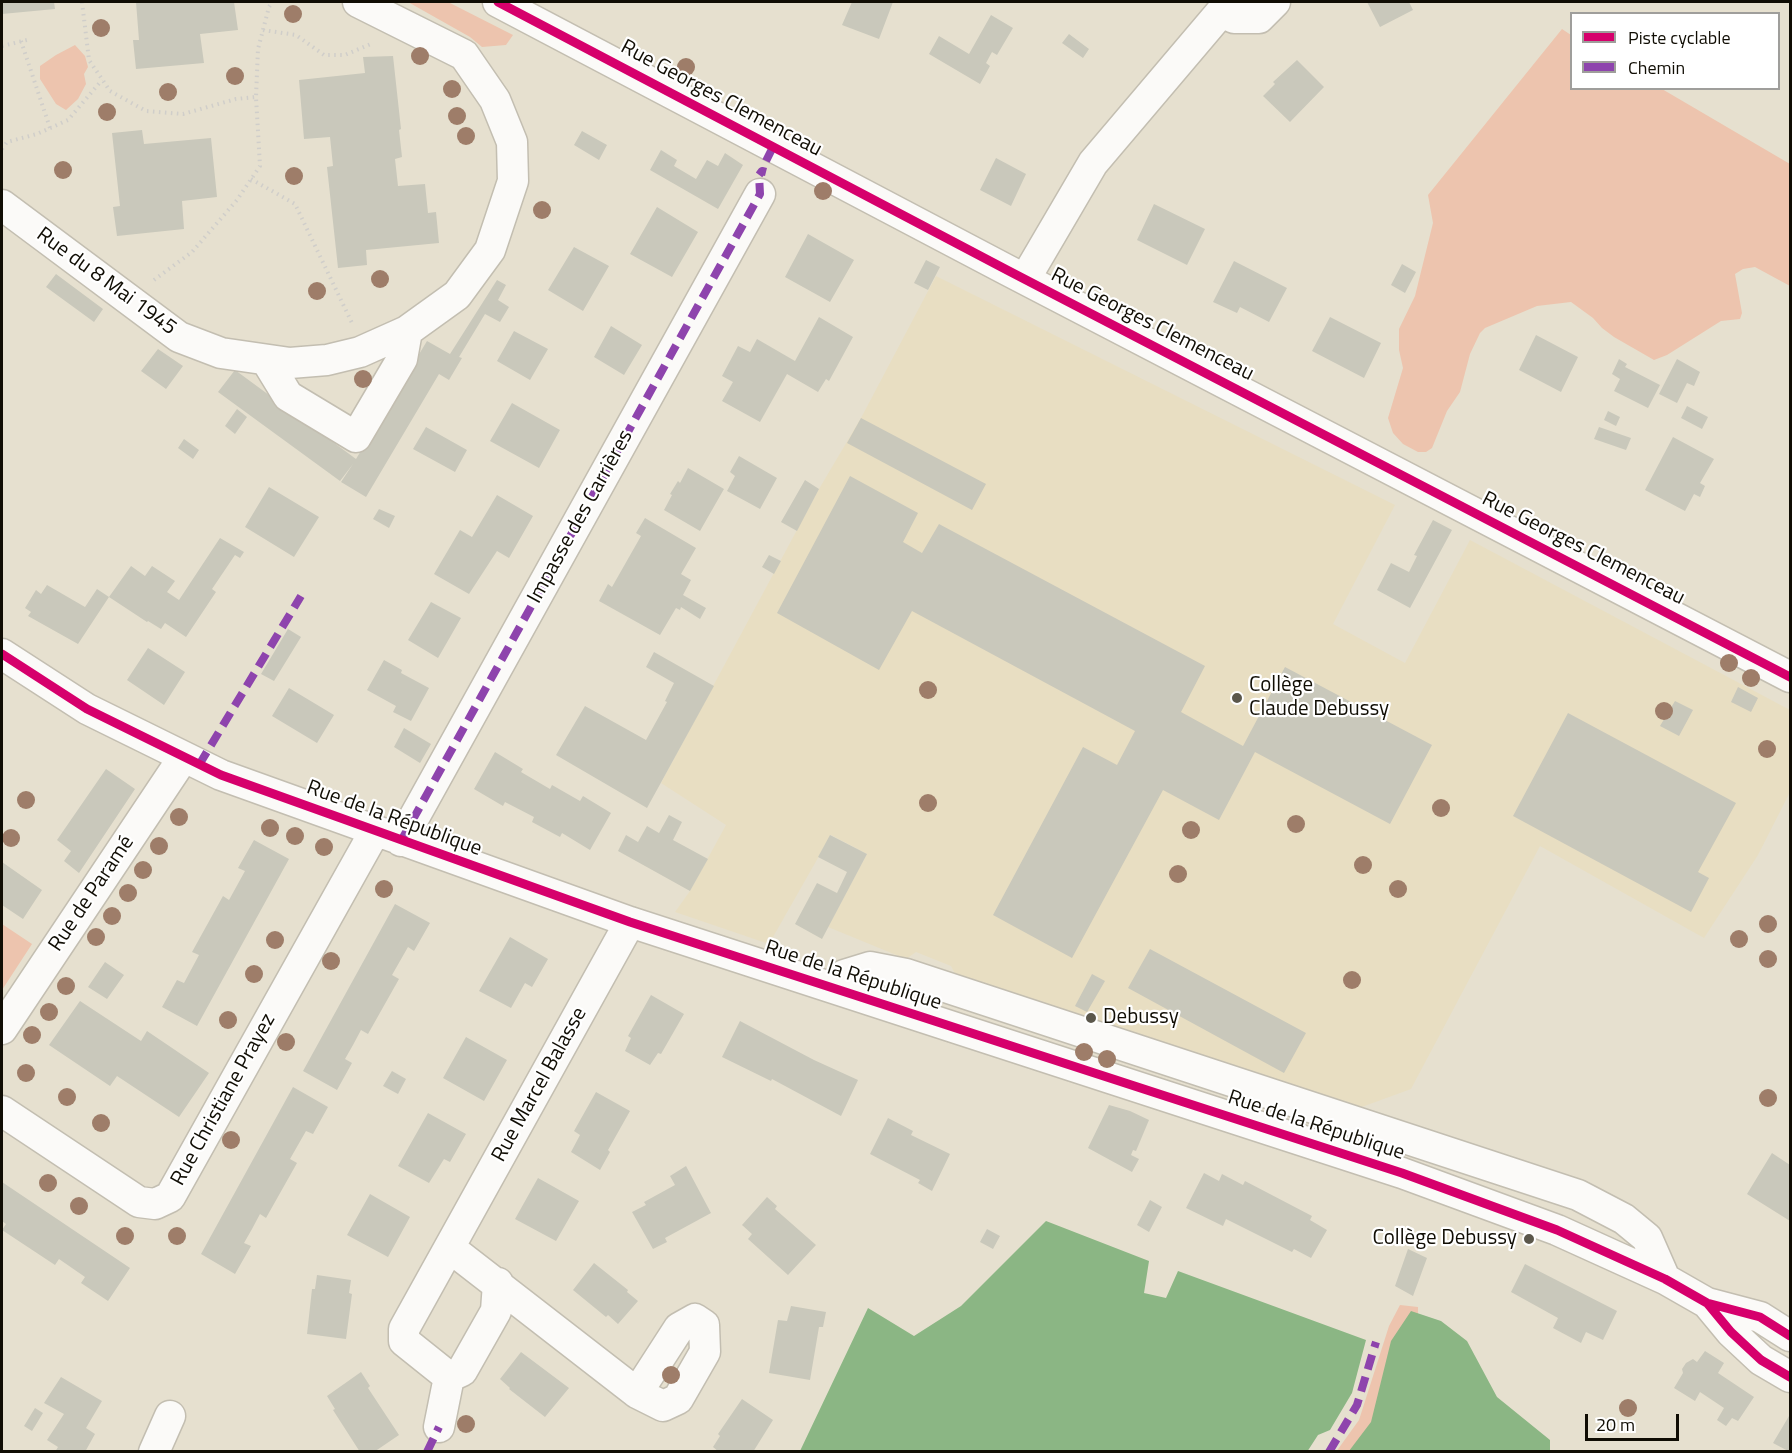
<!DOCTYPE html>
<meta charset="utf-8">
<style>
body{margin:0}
#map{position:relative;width:1792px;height:1453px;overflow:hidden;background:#e6e0cf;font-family:"Titillium Web",sans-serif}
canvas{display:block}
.frame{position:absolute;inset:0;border:3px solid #100d04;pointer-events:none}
.legend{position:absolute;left:1570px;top:12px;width:210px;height:78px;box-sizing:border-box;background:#fff;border:2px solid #9f9e9b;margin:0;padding:8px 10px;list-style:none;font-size:18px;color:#100d04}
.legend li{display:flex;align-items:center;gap:12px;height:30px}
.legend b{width:30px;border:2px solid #9f9e9b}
.scale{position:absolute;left:1585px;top:1414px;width:94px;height:27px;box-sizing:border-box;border:3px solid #100d04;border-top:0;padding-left:8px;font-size:18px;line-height:21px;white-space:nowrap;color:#100d04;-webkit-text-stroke:4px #fff;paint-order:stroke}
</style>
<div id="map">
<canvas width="1792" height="1453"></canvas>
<div class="frame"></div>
<ul class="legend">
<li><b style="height:8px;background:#d6006c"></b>Piste cyclable</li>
<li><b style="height:8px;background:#8e44ad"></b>Chemin</li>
</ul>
<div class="scale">20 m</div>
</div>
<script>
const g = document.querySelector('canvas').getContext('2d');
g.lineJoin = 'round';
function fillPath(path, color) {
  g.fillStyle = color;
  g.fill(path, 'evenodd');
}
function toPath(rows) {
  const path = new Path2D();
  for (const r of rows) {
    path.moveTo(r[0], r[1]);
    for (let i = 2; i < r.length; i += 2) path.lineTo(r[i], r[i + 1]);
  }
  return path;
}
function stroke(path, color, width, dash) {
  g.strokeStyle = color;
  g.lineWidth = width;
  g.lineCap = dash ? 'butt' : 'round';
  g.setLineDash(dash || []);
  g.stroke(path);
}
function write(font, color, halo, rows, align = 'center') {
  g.font = font + ' "Titillium Web",sans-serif';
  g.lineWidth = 4.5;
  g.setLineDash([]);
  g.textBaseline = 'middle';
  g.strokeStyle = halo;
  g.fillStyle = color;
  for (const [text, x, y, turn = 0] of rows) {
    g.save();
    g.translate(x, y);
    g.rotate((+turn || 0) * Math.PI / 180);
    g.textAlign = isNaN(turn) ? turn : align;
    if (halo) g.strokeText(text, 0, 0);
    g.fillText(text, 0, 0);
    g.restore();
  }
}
fillPath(toPath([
 [936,276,1395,505,1333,624,1405,663,1470,540,1790,710,1790,792,1758,855,1704,938,1540,846,1411,1089,1359,1108,956,976,951,966,916,952,906,959,828,927,867,854,831,835,769,944,675,912,690,891,726,825,661,783,819,489,861,418]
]), '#e8dec2');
fillPath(toPath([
 [408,2,448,2,513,35,506,45,482,47,470,37],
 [1562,29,1571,35,1572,88,1662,89,1790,164,1790,286,1755,267,1743,269,1735,274,1742,313,1740,319,1721,321,1667,355,1654,360,1614,337,1602,328,1593,318,1571,302,1537,306,1485,328,1480,333,1470,354,1460,392,1447,411,1432,448,1426,452,1418,452,1403,444,1393,433,1388,418,1403,368,1399,350,1399,329,1415,296,1433,223,1428,195],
 [75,45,85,56,88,67,84,74,86,84,78,99,66,110,56,104,40,79,40,66,56,55],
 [2,924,32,944,2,990],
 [1400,1305,1418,1307,1418,1325,1376,1430,1358,1451,1336,1452,1359,1420,1389,1326]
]), '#edc4ae');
fillPath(toPath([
 [1046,1221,1149,1261,1144,1293,1166,1298,1178,1271,1366,1340,1352,1393,1330,1430,1318,1435,1307,1452,800,1451,868,1308,914,1336,961,1306],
 [1411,1311,1441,1321,1467,1341,1497,1397,1550,1440,1550,1451,1349,1451,1371,1422,1391,1341]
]), '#8bb684');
fillPath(toPath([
 [2,2,54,2,55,9,2,14],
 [136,2,234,2,238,30,200,34,204,63,136,69,133,40,139,40],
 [852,2,893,2,879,39,842,25],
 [1367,2,1409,2,1413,10,1380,27],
 [991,15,1013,28,997,55,992,52,986,63,990,66,980,84,929,54,939,36,969,54],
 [1069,34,1089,49,1083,58,1062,43],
 [393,56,401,129,399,130,402,157,395,159,398,186,425,184,428,213,436,212,439,243,366,250,367,265,338,268,327,167,333,166,330,137,304,139,299,80,365,73,363,57],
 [1297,60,1324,87,1290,122,1263,96,1275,84,1273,82],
 [142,130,144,144,211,138,217,197,182,201,184,229,117,236,113,207,120,206,112,133],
 [582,131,607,145,599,160,574,145],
 [661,150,677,160,674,166,696,179,707,160,718,166,725,153,743,165,718,209,650,170],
 [996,158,1026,174,1011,206,980,190],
 [1154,204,1205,229,1187,265,1137,240],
 [657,207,698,232,672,277,630,254],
 [808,234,854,260,830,302,785,277],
 [574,247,609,266,583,311,548,290],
 [926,260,940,267,928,290,914,283],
 [1234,261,1287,288,1269,322,1240,307,1237,313,1213,302],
 [1402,264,1416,272,1405,293,1391,285],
 [56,274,103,309,94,322,46,287],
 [497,280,506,285,498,300,509,307,500,322,485,314,459,357,462,358,449,380,439,374,366,497,341,482,353,464,340,481,218,392,235,370,356,459,427,341,450,354],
 [819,317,853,337,829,381,826,379,818,392,787,374,760,422,722,401,733,382,722,376,738,346,750,352,757,339,795,361],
 [1330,317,1381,343,1364,378,1312,351],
 [611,326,642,345,624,375,594,357],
 [514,331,548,349,530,380,497,361],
 [1536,335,1578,357,1561,392,1519,370],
 [158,349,183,366,166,389,141,371],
 [1619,359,1627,364,1625,367,1660,385,1648,408,1614,391,1620,379,1612,374],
 [1677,359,1700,372,1694,386,1687,383,1677,403,1659,394],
 [512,403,560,430,539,468,490,441],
 [1687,406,1708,417,1702,429,1681,418],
 [237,409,247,417,235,434,225,426],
 [1608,411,1620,417,1616,426,1604,420],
 [861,418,986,484,972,510,847,443],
 [426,427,467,450,455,472,413,449],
 [1599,427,1631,438,1626,450,1594,439],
 [1673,437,1714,459,1700,483,1705,486,1700,497,1694,494,1685,511,1645,490],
 [184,439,199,450,193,459,178,448],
 [739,456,777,478,760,509,727,491,735,476,730,472],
 [688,468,724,489,700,531,664,510,672,495,670,494,678,481,680,483],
 [850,476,918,513,903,542,922,553,939,524,1205,666,1181,712,1243,746,1285,667,1432,745,1390,824,1255,752,1219,820,1163,790,1072,958,993,915,1083,747,1117,765,1135,731,912,611,879,670,777,613],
 [805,480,819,489,797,531,781,522],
 [269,487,319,517,294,557,245,527],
 [497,495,533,516,509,558,497,551,469,594,434,574,460,530,472,537],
 [379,509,395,516,389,528,373,519],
 [645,518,696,548,681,574,691,580,683,595,706,608,700,619,681,607,680,610,676,608,660,635,599,601,608,584,612,587,641,536,636,533],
 [1433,520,1452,530,1410,608,1377,590,1391,563,1409,572,1417,556,1414,555],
 [220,538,244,552,240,558,235,555,212,589,216,592,186,637,165,623,161,629,148,621,147,622,109,597,131,566,145,576,152,566,175,581,167,592,179,600],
 [769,555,781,561,774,574,762,567],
 [47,585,85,607,97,589,109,597,78,644,28,616,31,612,25,608,36,590,41,594],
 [431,602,461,618,438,658,408,640],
 [288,629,301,637,274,681,261,674],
 [148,648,185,672,164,705,127,680],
 [654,652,714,686,647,808,556,755,585,706,646,740,667,702,665,701,674,683,646,667],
 [384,660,402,670,401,673,429,688,411,721,393,712,396,706,367,690],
 [1738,687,1758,698,1751,712,1731,702],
 [289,688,334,715,317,743,272,716],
 [1675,701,1693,710,1679,736,1660,726],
 [1568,713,1736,803,1698,872,1709,878,1691,912,1513,816],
 [404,728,431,744,420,763,394,747],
 [495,752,523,769,521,772,550,789,552,785,580,801,583,796,611,813,590,850,562,833,560,837,532,822,534,817,505,802,503,806,474,789],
 [106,769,135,789,79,873,64,861,71,851,57,840],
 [669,815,682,822,673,840,708,859,690,891,618,851,626,835,638,842,647,826,659,833],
 [830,835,867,854,822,939,795,924,817,883,837,893,847,872,818,857],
 [254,840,289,859,197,1026,162,1007,177,980,184,983,199,955,192,952,223,896,229,900,245,871,238,868],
 [2,862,42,890,23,919,2,905],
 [395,904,430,923,414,951,408,947,392,975,399,979,368,1034,361,1030,353,1045,345,1059,352,1063,337,1090,303,1071],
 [510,937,548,959,532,987,525,983,511,1008,479,991],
 [1150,949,1306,1033,1284,1073,1128,988],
 [105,962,124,975,107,999,88,987],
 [1092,974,1105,981,1087,1012,1075,1006],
 [651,995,684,1014,661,1054,658,1053,650,1065,625,1051,631,1038,628,1036],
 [80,1001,141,1041,147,1031,209,1073,179,1117,117,1076,110,1086,49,1045],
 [740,1021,814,1060,858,1080,841,1116,772,1079,771,1081,722,1057],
 [466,1037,507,1060,484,1101,443,1078],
 [392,1071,406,1079,398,1094,383,1086],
 [293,1087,328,1107,313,1134,306,1131,290,1159,297,1163,266,1218,260,1214,252,1229,244,1243,251,1246,235,1274,201,1254],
 [596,1092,630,1111,608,1150,610,1152,600,1170,571,1152,580,1135,574,1131],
 [1109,1105,1130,1111,1149,1120,1136,1151,1133,1150,1131,1155,1139,1159,1132,1172,1088,1148],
 [428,1113,466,1134,450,1162,444,1159,429,1183,398,1166],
 [888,1118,913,1131,911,1135,950,1154,932,1191,918,1183,920,1180,870,1154],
 [1772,1153,1790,1165,1790,1221,1747,1194],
 [686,1166,711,1213,665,1238,667,1242,653,1249,632,1212,646,1205,644,1202,675,1185,670,1176],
 [1204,1173,1219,1181,1222,1174,1243,1185,1245,1181,1312,1216,1310,1220,1327,1230,1311,1258,1294,1249,1292,1252,1226,1219,1223,1226,1186,1208],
 [538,1178,579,1201,556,1241,515,1219],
 [2,1182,130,1268,108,1301,81,1283,85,1277,59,1259,55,1265,2,1230,6,1224,2,1221],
 [370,1194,410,1217,388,1257,347,1235],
 [767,1197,777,1206,775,1209,816,1245,788,1275,748,1239,752,1234,742,1225],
 [1150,1200,1162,1207,1149,1232,1137,1225],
 [987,1229,1000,1236,993,1249,980,1242],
 [1408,1249,1427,1258,1413,1296,1395,1286],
 [594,1263,628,1290,627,1292,638,1301,618,1324,608,1315,606,1317,573,1290],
 [1525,1264,1617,1311,1603,1340,1586,1332,1581,1343,1553,1328,1558,1318,1511,1292],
 [317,1275,351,1280,349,1293,352,1294,346,1339,307,1334,312,1289,315,1289],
 [791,1306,826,1312,823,1327,819,1327,810,1380,769,1373,778,1320,787,1321],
 [1705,1351,1724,1363,1718,1373,1754,1397,1738,1421,1732,1418,1726,1426,1717,1420,1724,1408,1700,1392,1695,1401,1674,1388,1683,1373,1682,1369,1686,1363,1693,1359,1697,1362],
 [521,1352,569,1388,545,1417,509,1389,510,1388,500,1379],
 [361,1372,370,1386,368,1388,399,1435,374,1452,360,1452,333,1410,335,1409,327,1396],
 [61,1377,102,1401,86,1428,95,1434,85,1452,55,1452,58,1447,47,1440,64,1414,44,1403],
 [742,1399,773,1420,753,1452,719,1452,713,1447,720,1436,718,1434],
 [35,1408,43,1413,32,1431,24,1426],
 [1789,1416,1790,1418,1790,1452,1773,1443]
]), '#c9c8bb');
const minor = toPath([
 [498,2,1007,270,1790,677],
 [2,205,179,337,221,353,290,363,327,360,360,352,407,331,457,295,490,250,513,181,512,142,495,100,464,55,358,2],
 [1025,279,1093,163,1221,12,1234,18,1259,18,1275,2],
 [266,360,288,396,356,437,402,359,407,331],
 [2,654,87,709,221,775,630,922,1402,1173,1557,1230,1665,1279,1707,1303,1760,1317,1790,1336],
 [401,841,760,194],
 [831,987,844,975,870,967,906,974,1578,1195,1624,1219,1647,1238,1665,1279],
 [2,1029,183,758],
 [2,1111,139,1202,155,1204,170,1197,375,831],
 [450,1248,637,1393,663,1406,678,1399,705,1352,704,1325,695,1319,679,1328,637,1393],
 [1707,1303,1731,1332,1761,1360,1790,1377],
 [449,1377,462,1371,496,1311,498,1283],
 [439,1427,449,1377,404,1341,404,1329,630,922],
 [154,1452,170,1416]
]);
stroke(minor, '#c3beb1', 33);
stroke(toPath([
 [82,2,89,60,110,91,146,111,183,114,236,99,256,97],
 [263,30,296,35,324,55,345,55,373,43],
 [21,41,50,128],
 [2,46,27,40],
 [2,149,7,142,37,134,68,120,102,80],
 [251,179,295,204,352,323],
 [154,280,192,252,237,200,260,166,256,97,258,49,269,7,272,2]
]), '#d0ceca', 4, [1.5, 4.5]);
stroke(minor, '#fbfaf8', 30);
stroke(toPath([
 [766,161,773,147],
 [199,765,301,596],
 [401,841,760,194,759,175,762,171,766,172],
 [427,1452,439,1427],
 [1329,1452,1357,1405,1376,1342]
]), '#8e44ad', 8, [15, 8]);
stroke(toPath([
 [498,2,1007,270,1790,677],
 [2,654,87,709,221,775,630,922,1402,1173,1557,1230,1665,1279,1707,1303,1760,1317,1790,1336],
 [1707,1303,1731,1332,1761,1360,1790,1377]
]), '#d6006c', 9);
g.fillStyle = '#9e7d69';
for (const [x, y] of [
 [293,14],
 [101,28],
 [420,56],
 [686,67],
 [235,76],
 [452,89],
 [168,92],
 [107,112],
 [457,116],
 [466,136],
 [63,170],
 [294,176],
 [823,191],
 [542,210],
 [380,279],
 [317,291],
 [363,379],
 [1729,663],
 [1751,678],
 [928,690],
 [1664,711],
 [1767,749],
 [26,800],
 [928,803],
 [1441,808],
 [179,817],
 [1296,824],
 [270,828],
 [1191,830],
 [295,836],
 [11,838],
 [159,846],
 [324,847],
 [1363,865],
 [143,870],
 [1178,874],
 [384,889],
 [1398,889],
 [128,893],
 [112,916],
 [1768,924],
 [96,937],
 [1739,939],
 [275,940],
 [1768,959],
 [331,961],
 [254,974],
 [1352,980],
 [66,986],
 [49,1012],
 [228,1020],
 [32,1035],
 [286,1042],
 [1084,1052],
 [1107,1059],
 [26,1073],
 [67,1097],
 [1768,1098],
 [101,1123],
 [231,1140],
 [48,1183],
 [79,1206],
 [125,1236],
 [177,1236],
 [671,1375],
 [1628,1408],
 [466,1424]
]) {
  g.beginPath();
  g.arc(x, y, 9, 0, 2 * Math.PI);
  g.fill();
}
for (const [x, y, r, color] of [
 [1237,698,6,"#5b574b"],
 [1091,1018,6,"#5b574b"],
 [1529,1239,6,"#5b574b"]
]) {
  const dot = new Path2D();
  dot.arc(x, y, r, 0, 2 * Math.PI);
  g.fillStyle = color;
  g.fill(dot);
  stroke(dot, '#fff', 2);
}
write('21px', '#100d04', '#fff', [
 ["Rue Georges Clemenceau",721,99,28],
 ["Rue du 8 Mai 1945",106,282,36],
 ["Rue Georges Clemenceau",1152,325,27],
 ["Impasse des Carrières",581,517,-61],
 ["Rue Georges Clemenceau",1583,549,27],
 ["Rue de la République",394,819,20],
 ["Rue de Paramé",92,894,-56],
 ["Rue de la République",853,976,18],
 ["Rue Marcel Balasse",540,1085,-61],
 ["Rue Christiane Prayez",224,1100,-61],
 ["Rue de la République",1316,1126,18]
]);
write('21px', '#100d04', '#fff', [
 ["Collège",1249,686],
 ["Claude Debussy",1249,710],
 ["Debussy",1103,1018],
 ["Collège Debussy",1517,1239,"right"]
], 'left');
</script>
